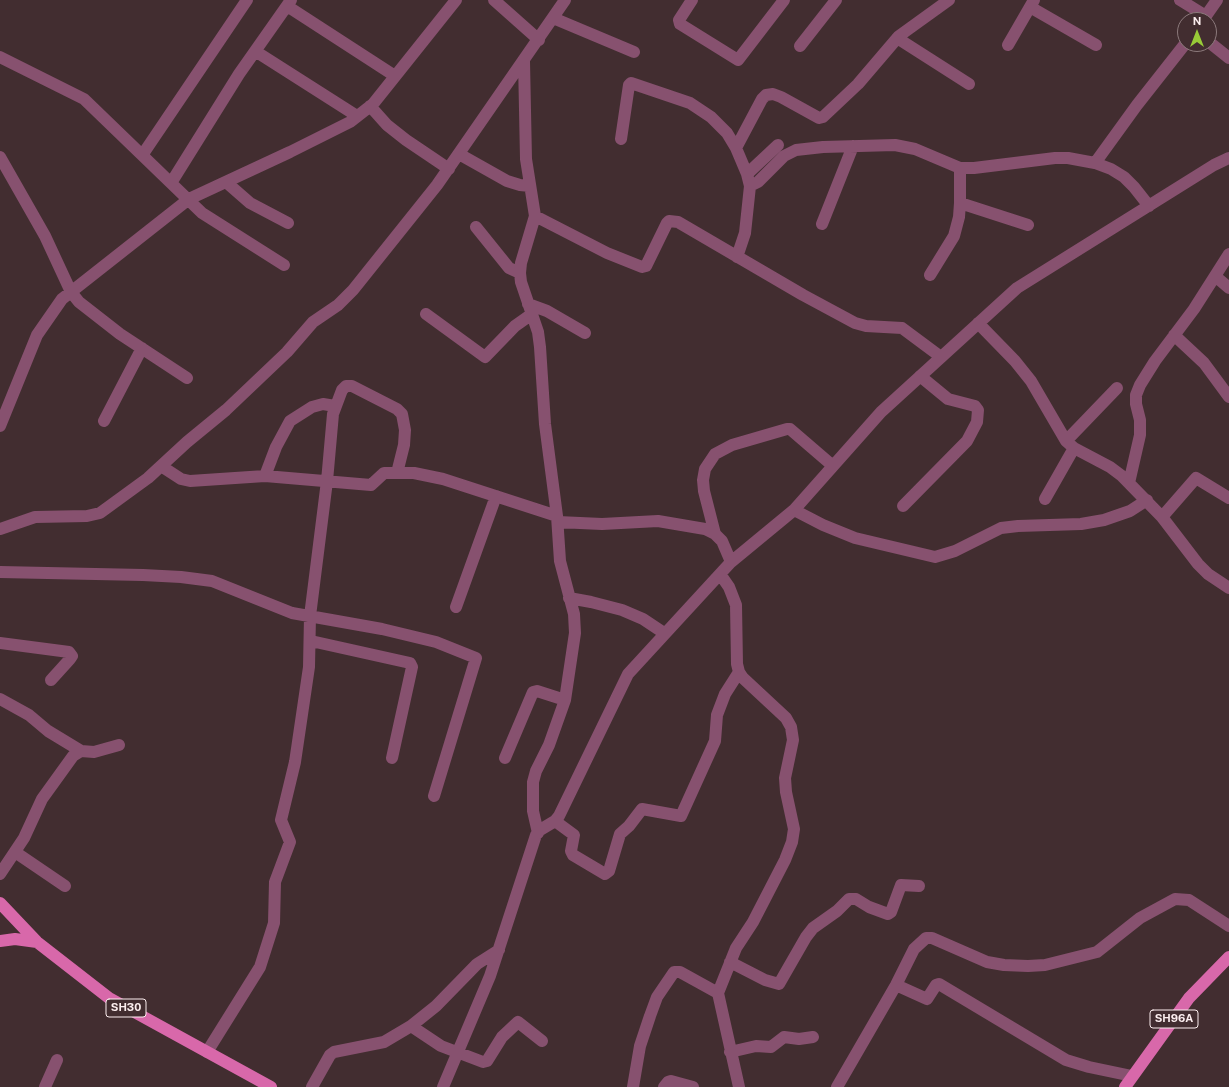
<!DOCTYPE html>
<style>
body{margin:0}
#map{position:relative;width:1229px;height:1087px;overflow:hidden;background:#422d30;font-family:"Public Sans",sans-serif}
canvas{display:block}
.north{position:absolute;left:1177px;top:12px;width:40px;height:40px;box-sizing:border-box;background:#422d30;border:1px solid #8c7a7c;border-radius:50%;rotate:0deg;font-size:11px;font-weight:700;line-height:16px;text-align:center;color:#fceeef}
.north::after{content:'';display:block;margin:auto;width:14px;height:18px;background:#98cb37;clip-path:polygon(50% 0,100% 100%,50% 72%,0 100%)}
</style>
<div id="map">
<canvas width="1229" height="1087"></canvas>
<div class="north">N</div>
</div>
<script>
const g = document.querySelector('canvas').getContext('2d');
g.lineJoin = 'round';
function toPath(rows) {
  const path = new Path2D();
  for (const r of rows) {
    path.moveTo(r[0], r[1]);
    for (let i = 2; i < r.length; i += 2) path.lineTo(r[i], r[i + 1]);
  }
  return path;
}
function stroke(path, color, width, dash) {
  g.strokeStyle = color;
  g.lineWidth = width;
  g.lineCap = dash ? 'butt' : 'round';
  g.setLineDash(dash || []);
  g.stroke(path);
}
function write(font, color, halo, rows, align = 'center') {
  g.font = font + ' "Public Sans",sans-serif';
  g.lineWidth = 3;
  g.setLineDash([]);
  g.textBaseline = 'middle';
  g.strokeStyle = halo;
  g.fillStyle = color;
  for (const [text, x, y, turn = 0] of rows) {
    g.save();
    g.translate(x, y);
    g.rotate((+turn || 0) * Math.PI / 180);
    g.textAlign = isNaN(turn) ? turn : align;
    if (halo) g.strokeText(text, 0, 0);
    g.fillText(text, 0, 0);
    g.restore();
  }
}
stroke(toPath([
 [494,0,539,40],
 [692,0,679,20,680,24,738,60,784,0],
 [1180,0,1206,16],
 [287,6,395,76],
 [1030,7,1096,45],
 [553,18,634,52],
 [1203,20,1217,0],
 [897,38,969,84],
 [1209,42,1229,58],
 [1008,45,1034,0],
 [800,46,836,0],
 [255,51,357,116],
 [0,57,84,99,202,213,284,265],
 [524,61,526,159,535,216,521,263,520,273,521,282,538,332,540,347,545,424,557,516,560,561,574,614,575,633,565,700,549,745,536,771,533,782,533,811,538,833],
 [370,106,387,125,406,140,449,169],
 [621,139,629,85,631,83,690,103,711,117,727,133,736,148,747,174,750,186,745,233,737,257],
 [736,148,762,99,766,95,773,94,781,97,819,118,823,117,858,84,899,36,949,0],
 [143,154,247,0],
 [459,154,507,181,520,185,530,186],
 [0,157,45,236,71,292,79,302,120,334,187,378],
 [1095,163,1137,105,1185,44],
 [747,174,778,145],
 [226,182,250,203,288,223],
 [171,183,239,74,291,0],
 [750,186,758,182,784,156,796,150,823,147,895,145,915,149,960,168,974,168,1055,158,1068,158,1095,163,1111,169,1124,177,1134,187,1149,206],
 [960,203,1028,225],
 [535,216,607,253,642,267,646,266,667,223,669,221,678,222,803,295,855,323,866,326,902,328,941,357],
 [822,224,853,146],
 [476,227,509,268,520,273],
 [930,275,954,236,959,217,960,203,960,168],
 [1215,276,1229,288],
 [528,304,547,311,585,333],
 [426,314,485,357,515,326,532,314],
 [978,323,1015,361,1031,381,1066,441,1074,448,1110,467,1122,476,1162,517,1198,564,1208,574,1229,588],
 [1174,335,1204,363,1229,397],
 [104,421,142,348],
 [0,426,37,335,62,299,189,199,290,152,350,122,373,104,456,0],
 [1066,441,1117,388],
 [161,466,181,479,190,481,265,476,371,485,384,473,414,473,443,479,557,516],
 [265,476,276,447,290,421,312,407,323,404,335,406],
 [1129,483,1140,435,1140,420,1136,404,1136,395,1140,385,1155,361,1194,309,1229,254],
 [1045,499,1074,448],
 [903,506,967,441,977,422,978,410,975,406,948,399,920,376],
 [794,510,823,525,855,538,935,557,955,551,1001,528,1018,526,1081,524,1104,520,1130,511,1147,500],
 [1162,517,1196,478,1229,498],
 [558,522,602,524,658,521,705,529,715,534,722,541,731,562],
 [0,529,35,517,87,516,100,513,148,478,187,442,226,410,287,352,313,322,338,305,353,290,437,185,565,0],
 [715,534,704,491,703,480,705,469,715,454,732,445,787,429,790,429,833,466],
 [0,572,143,575,181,577,212,581,292,613,382,629,436,642,476,658,434,796],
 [720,574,729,587,736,605,737,664,739,672,743,678,786,718,791,727,793,740,785,778,786,792,794,829,792,842,785,860,753,922,736,948,718,993,739,1087],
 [569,598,591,602,622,610,643,619,664,633],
 [456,607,496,496],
 [311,641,410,663,412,667,392,758],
 [0,643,69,652,72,656,70,659,51,680],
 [0,699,29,715,48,731,81,751,94,752,119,745],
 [505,758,533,692,537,691,565,700],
 [555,821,574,835,571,851,573,855,605,874,609,871,620,834,629,826,642,809,681,816,715,741,717,715,725,694,739,672],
 [15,852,65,886],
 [0,874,24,838,42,799,73,756,81,751],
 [730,962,765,980,779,984,806,937,813,928,837,911,849,899,856,899,869,907,888,914,891,912,901,885,919,886],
 [896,985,927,999,936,985,939,984,1066,1060,1089,1067,1132,1076],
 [411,1026,441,1046,483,1062,487,1061,502,1037,518,1022,542,1041],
 [207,1052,260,967,274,923,275,882,290,842,281,820,295,762,309,667,310,616,327,481,333,414,342,390,346,386,352,386,397,409,402,414,405,430,404,445,397,473],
 [730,1052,756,1046,771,1047,784,1037,799,1039,813,1037],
 [45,1087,57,1060],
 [312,1087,330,1055,334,1052,384,1042,411,1026,436,1006,477,964,499,950],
 [443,1087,490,976,536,835,540,830,555,821,559,816,628,674,731,562,794,510,881,412,1017,288,1214,165,1229,158],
 [633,1087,640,1046,650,1016,657,997,674,972,680,972,718,993],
 [664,1087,668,1082,671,1081,693,1087],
 [837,1087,896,985,914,949,926,938,932,938,987,962,1004,965,1028,966,1045,965,1097,952,1140,918,1175,899,1189,900,1229,926]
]), '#87516f', 12);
stroke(toPath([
 [0,903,37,942,109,998,271,1087],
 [0,941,15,939,37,942],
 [1125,1087,1189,998,1229,957]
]), '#d868aa', 12);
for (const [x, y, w] of [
 [126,1008,40],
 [1174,1019,48]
]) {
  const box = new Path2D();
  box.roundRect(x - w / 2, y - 9, w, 18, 3);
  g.fillStyle = '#422d30';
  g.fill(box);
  stroke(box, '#fceeef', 1);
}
write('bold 11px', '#fceeef', null, [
 ["SH30",126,1008],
 ["SH96A",1174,1019]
]);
</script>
